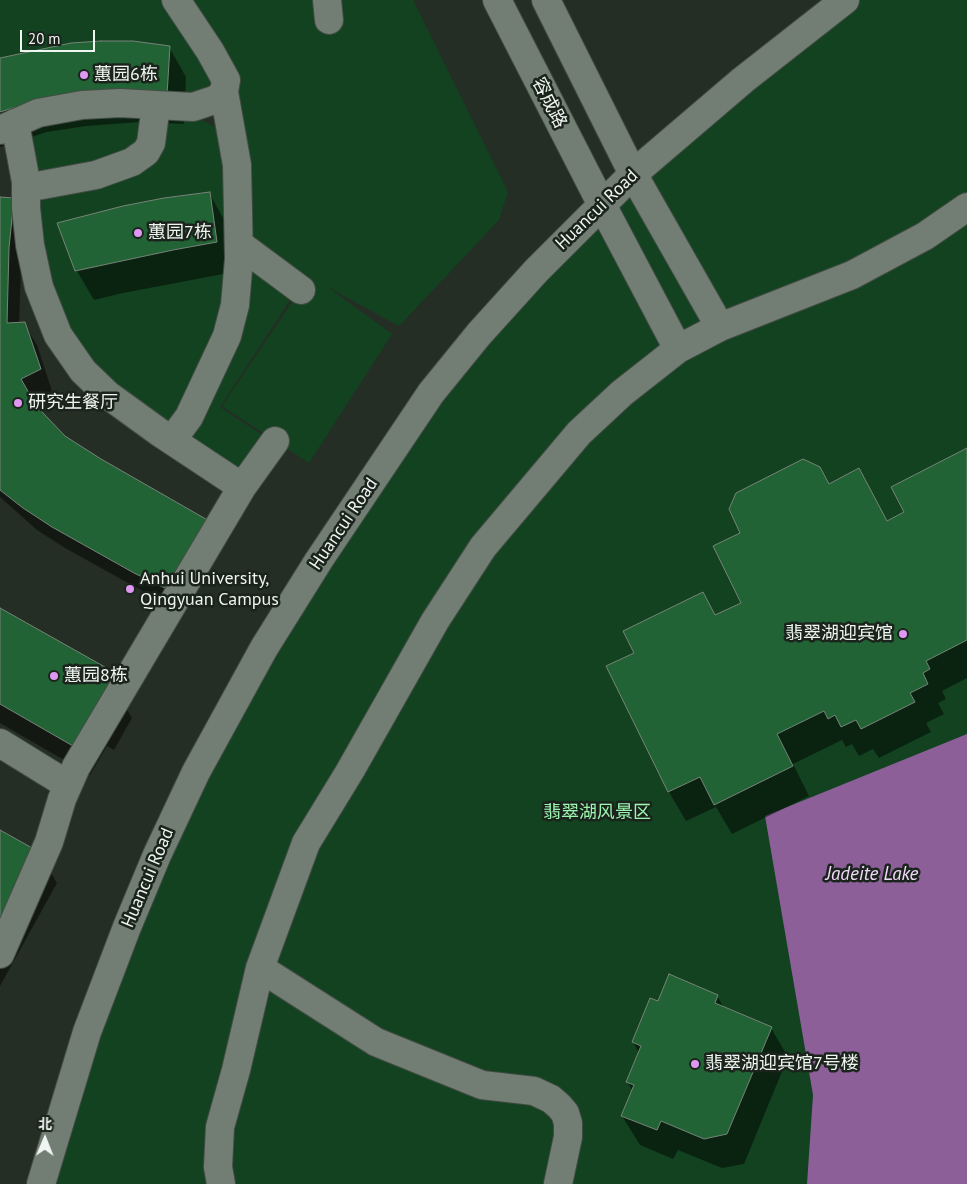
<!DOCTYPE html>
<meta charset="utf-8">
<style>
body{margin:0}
#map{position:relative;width:967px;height:1184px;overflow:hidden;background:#242e25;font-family:"PT Sans","Noto Sans SC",sans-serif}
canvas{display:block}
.north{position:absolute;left:20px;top:1114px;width:50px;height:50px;-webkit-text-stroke:4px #1a241c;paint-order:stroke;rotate:1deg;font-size:14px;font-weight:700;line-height:20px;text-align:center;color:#eff5f0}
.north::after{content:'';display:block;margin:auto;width:18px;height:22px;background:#eff5f0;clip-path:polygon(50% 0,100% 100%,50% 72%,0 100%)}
.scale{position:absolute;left:20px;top:30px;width:75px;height:22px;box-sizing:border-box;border:2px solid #eff5f0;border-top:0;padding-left:6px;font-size:15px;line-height:18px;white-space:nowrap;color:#eff5f0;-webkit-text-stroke:4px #1a241c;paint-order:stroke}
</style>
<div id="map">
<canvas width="967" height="1184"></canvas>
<div class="north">北</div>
<div class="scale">20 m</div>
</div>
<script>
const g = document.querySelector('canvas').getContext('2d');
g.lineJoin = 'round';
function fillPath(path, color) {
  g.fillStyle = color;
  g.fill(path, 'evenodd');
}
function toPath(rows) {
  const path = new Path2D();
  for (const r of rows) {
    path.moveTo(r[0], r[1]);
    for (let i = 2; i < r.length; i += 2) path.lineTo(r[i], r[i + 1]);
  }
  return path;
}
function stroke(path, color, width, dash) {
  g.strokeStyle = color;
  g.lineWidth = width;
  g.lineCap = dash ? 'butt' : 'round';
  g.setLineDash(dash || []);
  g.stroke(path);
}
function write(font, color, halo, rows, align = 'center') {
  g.font = font + ' "PT Sans","Noto Sans SC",sans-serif';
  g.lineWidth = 5;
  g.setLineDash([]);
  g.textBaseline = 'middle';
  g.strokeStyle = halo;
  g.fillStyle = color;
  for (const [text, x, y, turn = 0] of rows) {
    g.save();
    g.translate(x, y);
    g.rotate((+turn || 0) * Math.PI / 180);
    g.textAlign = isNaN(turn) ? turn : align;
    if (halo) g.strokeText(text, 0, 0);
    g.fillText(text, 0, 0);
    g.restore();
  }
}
fillPath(toPath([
 [0,0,168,0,216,75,207,95,0,120],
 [184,0,413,0,508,192,499,220,399,326,326,286,392,334,309,463,222,406,309,277,254,246,246,169],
 [845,0,967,0,967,1184,41,1184,87,1032,264,648,536,271],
 [129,109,204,121,222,131,229,238,219,324,174,419,167,421,103,380,60,320,46,274,31,141,34,132,40,127],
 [248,266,294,294,220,407,268,439,243,472,193,440,193,434]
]), '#134220');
fillPath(toPath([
 [967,734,967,1184,807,1184,813,1095,765,816]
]), '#8c5f99');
fillPath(toPath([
 [71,44,169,47,186,77,184,124,140,122,86,126,47,132,0,147,0,59,20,54],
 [209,193,226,223,234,272,123,293,94,300,77,271,58,224],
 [0,198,26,221,21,270,19,324,24,324,37,345,52,391,33,400,182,611,148,594,65,548,37,530,0,497],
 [967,449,967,678,942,691,946,699,938,703,944,714,926,723,931,732,879,758,873,749,859,756,852,744,846,747,842,740,793,764,809,796,732,834,716,807,686,821,669,792,608,667,635,653,703,594,716,616,743,603,742,533,829,485,887,522,906,512],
 [0,609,111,672,128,701,125,706,132,718,114,750,107,746,90,775,0,723],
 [0,831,40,854,57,883,0,986],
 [717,996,724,1008,771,1028,788,1057,744,1164,722,1168,678,1150,673,1159,640,1145,622,1116,633,1091,627,1082,639,1053,633,1042,659,1003]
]), '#0007');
const building = toPath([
 [101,41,133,41,170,46,167,95,29,103,0,112,0,58,71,43,101,41],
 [210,192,217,242,173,250,75,271,57,223,123,206,164,198,210,192],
 [0,197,14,198,9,248,7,323,25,322,41,369,21,379,29,393,43,413,65,436,101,459,211,522,169,590,134,573,52,527,23,508,0,490,0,197],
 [967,448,967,640,926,661,930,669,923,673,928,684,910,693,915,702,861,729,856,720,841,727,835,715,828,719,824,711,777,734,793,766,714,805,700,777,668,792,606,666,634,653,623,631,703,592,715,615,741,603,713,546,740,533,729,509,736,493,803,459,820,467,829,484,859,468,887,521,904,512,891,487,967,448],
 [0,608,112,671,106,681,116,688,73,746,0,704,0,608],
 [0,830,41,853,0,924,0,830],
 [669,974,718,995,715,1003,772,1027,727,1134,704,1139,661,1121,657,1130,621,1116,634,1085,626,1082,641,1046,632,1042,650,998,658,1001,669,974]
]);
fillPath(building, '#216334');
stroke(building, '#788379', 1);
const minor = toPath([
 [327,0,329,20],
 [497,0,602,205,678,349],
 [546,0,633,174,720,327],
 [15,123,26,182,26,208,30,245,39,287,58,335,83,371,108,395,159,432,242,487],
 [0,130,38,113,82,105,120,103,193,107,217,99,224,92,226,80,210,51,176,0],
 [26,188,96,175,132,162,146,152,151,143,156,105],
 [239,244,301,290],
 [172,440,189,417,227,336,235,305,239,259,237,165,224,92],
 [0,743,68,785],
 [0,954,49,842,62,799,76,767,242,487,275,441],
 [260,968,376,1042,482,1085,534,1091,551,1099,559,1106,565,1113,568,1123,568,1137,558,1184],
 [41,1184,87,1032,127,927,157,855,196,772,264,648,319,560,431,393,479,334,536,271,633,174,743,80,845,0],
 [221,1184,218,1167,220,1127,236,1070,260,968,306,843,350,771,435,621,483,547,579,433,622,393,678,349,720,327,852,275,925,236,967,207]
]);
stroke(minor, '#434c44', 30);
stroke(minor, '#727e74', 28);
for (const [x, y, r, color] of [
 [84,75,5,"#de98f2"],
 [138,233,5,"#de98f2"],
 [18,403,5,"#de98f2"],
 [130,589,5,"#de98f2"],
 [903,634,5,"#de98f2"],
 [54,676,5,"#de98f2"],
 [695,1064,5,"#de98f2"]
]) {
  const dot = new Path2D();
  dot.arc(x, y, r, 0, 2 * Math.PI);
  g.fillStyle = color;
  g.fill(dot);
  stroke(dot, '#1a241c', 2);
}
write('18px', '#eff5f0', '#1a241c', [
 ["蕙园6栋",94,75],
 ["蕙园7栋",148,233],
 ["研究生餐厅",28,403],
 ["Anhui University,",140,579],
 ["Qingyuan Campus",140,600],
 ["翡翠湖迎宾馆",893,634,"right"],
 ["蕙园8栋",64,676],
 ["翡翠湖迎宾馆7号楼",705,1064]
], 'left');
write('18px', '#eff5f0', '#1a241c', [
 ["容成路",549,103,63],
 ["Huancui Road",597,210,-44],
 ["Huancui Road",344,524,-56],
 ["Huancui Road",148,878,-67]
]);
write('18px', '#9cf6af', '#1a241c', [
 ["翡翠湖风景区",597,813]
]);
write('italic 19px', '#f3d9fb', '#1a241c', [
 ["Jadeite Lake",872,875]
]);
</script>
